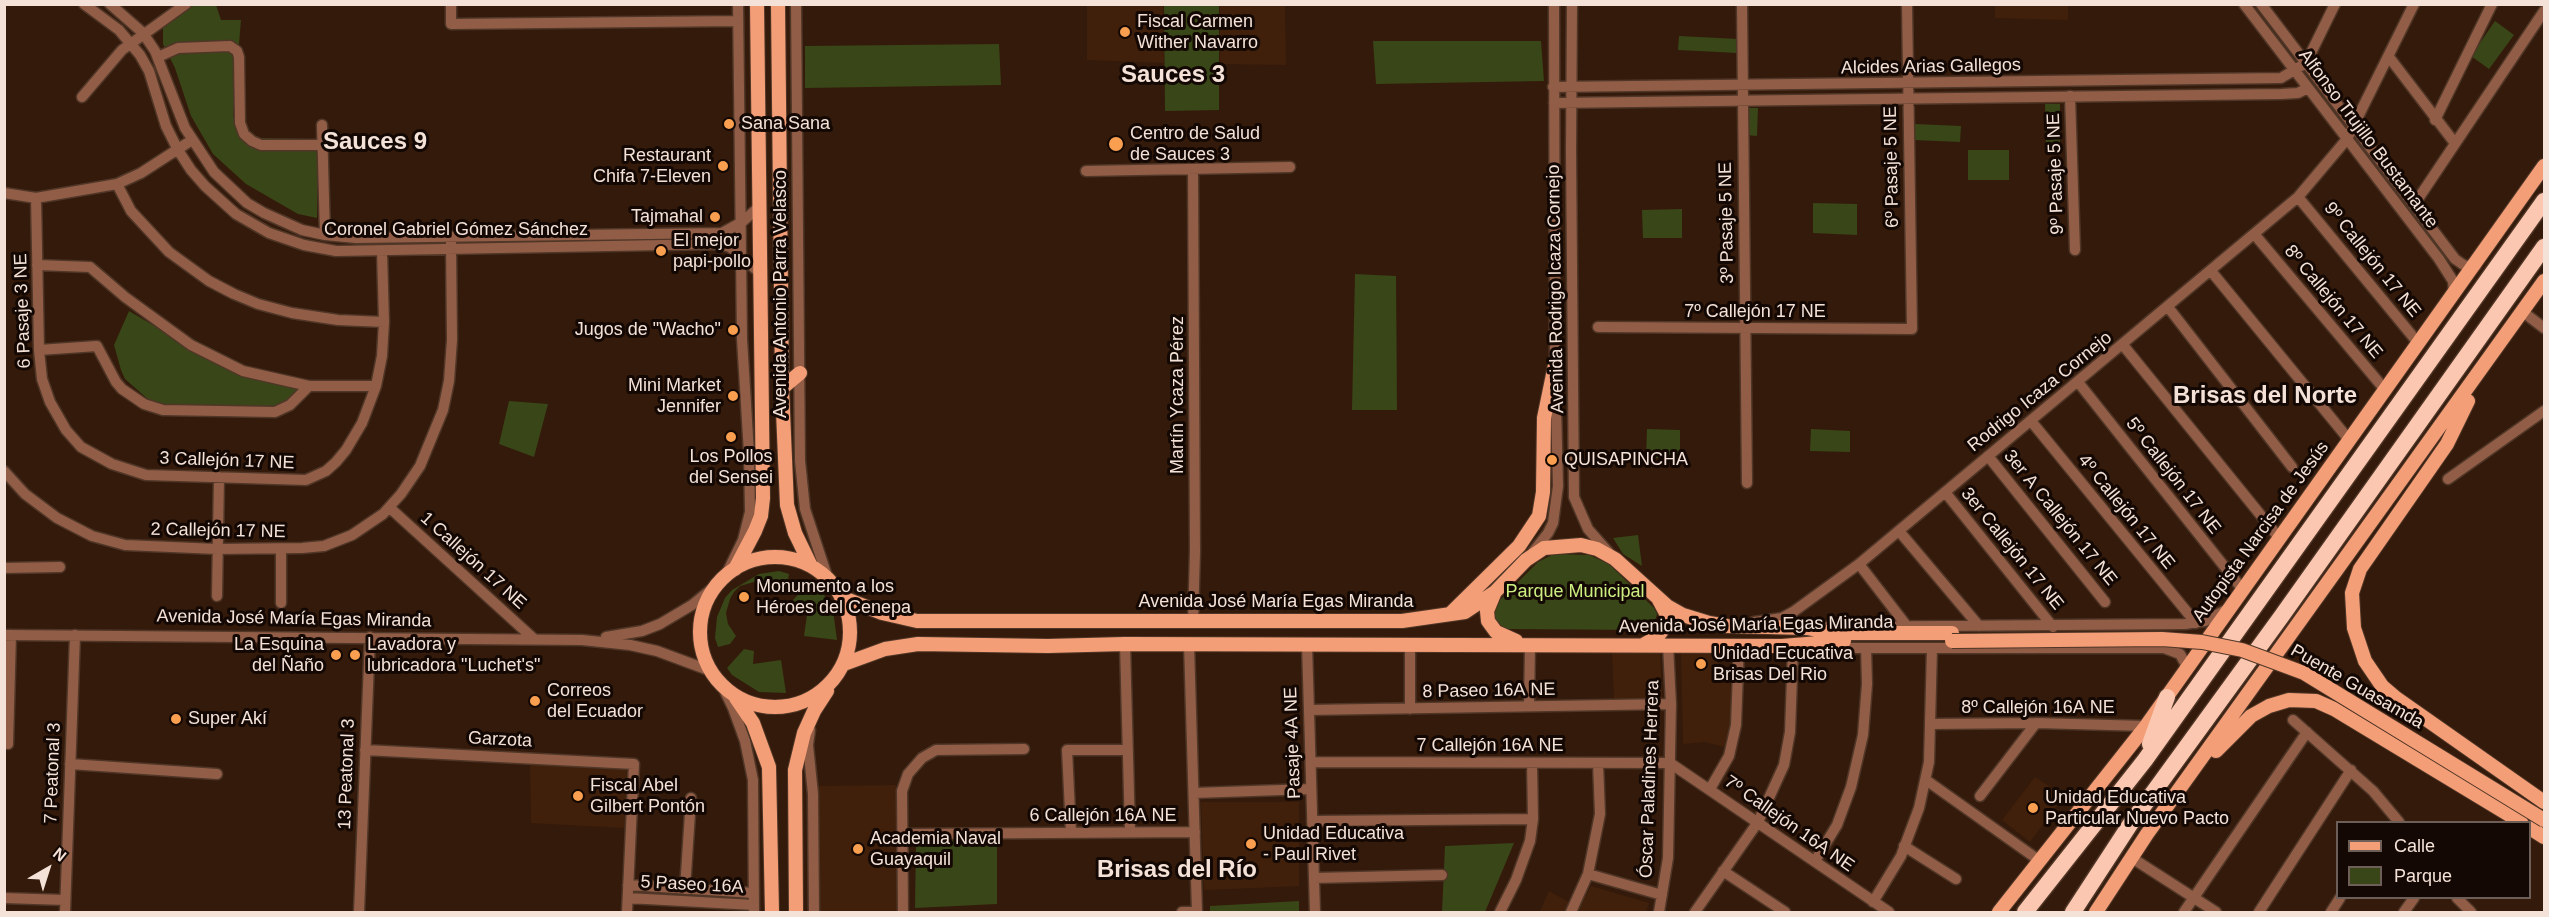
<!DOCTYPE html>
<meta charset="utf-8">
<style>
body{margin:0}
#map{position:relative;width:2549px;height:917px;overflow:hidden;background:#341a0a;font-family:Arial,sans-serif}
canvas{display:block}
.frame{position:absolute;inset:0;border:6px solid #f4e2d8;pointer-events:none}
.legend{position:absolute;left:2336px;top:821px;width:195px;height:78px;box-sizing:border-box;background:#130803;border:2px solid #6d5f58;margin:0;padding:8px 10px;list-style:none;font-size:18px;color:#f4e2d8}
.legend li{display:flex;align-items:center;gap:12px;height:30px}
.legend b{width:30px;border:2px solid #6d5f58}
.north{position:absolute;left:18px;top:839px;width:60px;height:60px;-webkit-text-stroke:4px #130803;paint-order:stroke;rotate:39deg;font-size:16px;font-weight:700;line-height:24px;text-align:center;color:#f4e2d8}
.north::after{content:'';display:block;margin:auto;width:21px;height:27px;background:#f4e2d8;clip-path:polygon(50% 0,100% 100%,50% 72%,0 100%)}
</style>
<div id="map">
<canvas width="2549" height="917"></canvas>
<div class="frame"></div>
<ul class="legend">
<li><b style="height:8px;background:#f49e77"></b>Calle</li>
<li><b style="height:16px;background:#394618"></b>Parque</li>
</ul>
<div class="north">N</div>
</div>
<script>
const g = document.querySelector('canvas').getContext('2d');
g.lineJoin = 'round';
function fillPath(path, color) {
  g.fillStyle = color;
  g.fill(path, 'evenodd');
}
function toPath(rows) {
  const path = new Path2D();
  for (const r of rows) {
    if (r.length === 3) {
      path.moveTo(r[0] + r[2], r[1]);
      path.arc(r[0], r[1], r[2], 0, 2 * Math.PI);
      continue;
    }
    path.moveTo(r[0], r[1]);
    for (let i = 2; i < r.length; i += 2) path.lineTo(r[i], r[i + 1]);
  }
  return path;
}
function stroke(path, color, width, dash) {
  g.strokeStyle = color;
  g.lineWidth = width;
  g.lineCap = dash ? 'butt' : 'round';
  g.setLineDash(dash || []);
  g.stroke(path);
}
function write(font, color, halo, rows, align = 'center') {
  g.font = font + ' Arial,sans-serif';
  g.lineWidth = 6;
  g.setLineDash([]);
  g.textBaseline = 'middle';
  g.strokeStyle = halo;
  g.fillStyle = color;
  for (const [text, x, y, turn = 0] of rows) {
    g.save();
    g.translate(x, y);
    g.rotate((+turn || 0) * Math.PI / 180);
    g.textAlign = isNaN(turn) ? turn : align;
    if (halo) g.strokeText(text, 0, 0);
    g.fillText(text, 0, 0);
    g.restore();
  }
}
fillPath(toPath([
 [1087,5,1163,5,1164,63,1087,60],
 [1220,5,1285,5,1286,65,1220,64],
 [1995,5,2068,5,2068,20,1995,18],
 [1612,651,1660,652,1662,699,1614,700],
 [1681,651,1718,654,1717,677,1730,678,1732,717,1724,747,1705,742,1683,744],
 [530,764,627,768,625,828,531,823],
 [2035,777,2064,796,2030,842,2002,820],
 [896,785,898,912,820,912,818,786],
 [1201,802,1299,802,1299,886,1204,890],
 [1591,886,1649,903,1646,912,1583,912,1578,910],
 [1549,891,1569,902,1564,912,1540,911]
]), '#40200b');
fillPath(toPath([
 [194,5,216,5,221,20,241,20,233,116,248,134,258,138,306,139,318,146,317,218,298,214,246,184,213,154,191,116,175,68,163,44,163,26],
 [1164,5,1219,5,1219,110,1165,111],
 [2495,21,2514,35,2489,69,2471,56],
 [1679,36,1738,39,1738,53,1678,50],
 [1373,41,1541,41,1544,81,1376,84],
 [999,44,1001,85,805,88,805,46],
 [2045,104,2060,104,2060,144,2046,145],
 [1747,108,1758,108,1757,136,1747,135],
 [1915,124,1961,126,1960,142,1914,140],
 [1968,150,2009,150,2009,180,1968,180],
 [1813,203,1857,204,1857,235,1813,233],
 [1682,209,1682,238,1643,238,1642,210],
 [1355,274,1396,276,1397,410,1352,410],
 [129,311,197,351,302,385,289,402,271,407,161,406,150,401,125,379,121,370,114,345],
 [509,401,548,404,534,457,499,444],
 [1647,429,1680,430,1680,458,1646,458],
 [1811,429,1850,431,1850,452,1810,451],
 [1638,535,1642,566,1623,554,1613,538],
 [1559,554,1589,555,1609,564,1654,608,1657,614,1654,625,1642,630,1507,629,1500,626,1495,621,1494,614,1500,600,1538,562,1552,555],
 [779,571,789,574,787,585,781,592,767,584,754,582,740,586,734,592,730,599,726,613,728,624,736,636,730,644,718,647,715,638,717,617,725,598,732,590,759,574],
 [810,582,823,593,833,610,837,640,804,636,808,608,796,609,793,600],
 [744,649,754,651,753,664,781,660,786,693,759,692,732,675,727,668],
 [916,840,997,840,997,904,915,908],
 [1514,843,1485,912,1442,912,1445,846],
 [1299,901,1299,912,1210,912,1210,906]
]), '#394618');
const minor = toPath([
 [84,4,119,30,140,55,149,71,166,126,178,150,191,170,205,186,236,214,269,233,304,245,336,251,718,244,730,247,759,272],
 [110,4,143,33,155,51,185,128,214,172,247,203,264,213,302,230,325,235,356,238,722,233,742,222,759,207],
 [451,4,451,24,738,21],
 [796,4,800,461,805,509,828,579],
 [1572,4,1571,151,1574,497,1588,529,1610,554],
 [1742,4,1747,483],
 [2244,4,2439,259,2453,281,2454,294],
 [2261,4,2455,259,2465,266,2476,265],
 [158,57,178,48,230,46,237,51,239,57,240,123,244,134,252,141,261,145,323,145],
 [2389,57,2454,142],
 [1553,87,2281,78,2306,63,2335,4],
 [2070,96,2075,250],
 [82,97,122,50,186,4],
 [1554,103,2281,94,2298,93,2308,88],
 [2435,120,2492,4],
 [322,125,325,235],
 [1193,169,1195,551,1193,621],
 [1086,171,1290,167],
 [117,184,131,211,169,252,209,281,234,294,258,304,292,313,338,320,384,322],
 [4,193,36,198,117,184,141,173,192,140],
 [2298,197,2419,344],
 [36,198,39,350,42,379,50,402,66,430,81,447,112,464,146,475,306,480,326,471,336,462,346,450,362,423,376,386,382,356,384,322,382,251],
 [2414,205,2544,11],
 [2255,235,2386,391],
 [37,265,90,267,125,297,191,345,243,371,309,386,376,386],
 [2211,271,2350,441],
 [2168,307,2292,467],
 [2523,312,2544,328],
 [1598,327,1912,329,1907,4],
 [2123,345,2280,539],
 [39,350,97,346,116,382,122,389,144,404,163,410,275,412,290,405,309,386],
 [2078,382,2243,590],
 [2031,421,2196,623],
 [1988,456,2105,602],
 [4,471,25,494,57,518,92,536,125,545,217,549,302,548,324,546,352,535,383,514,401,494,420,466,443,410,449,381,452,340,451,242],
 [2448,479,2544,411],
 [1945,492,2053,627],
 [390,508,534,639],
 [1899,531,1979,626],
 [1533,552,1548,533,1553,523,1558,486,1555,365,1554,4],
 [1859,564,1906,625],
 [4,568,60,567],
 [726,575,743,540,750,512,749,453,742,339,738,4],
 [217,596,219,477],
 [281,603,281,549],
 [1754,622,1782,618,1793,612,1859,564,2298,197,2347,139,2414,4],
 [1816,627,2185,624,2205,621,2226,610],
 [4,635,582,640,630,645,657,651,711,671],
 [606,637,642,631,660,624,692,605,714,587],
 [1125,644,1130,832],
 [1189,644,1197,912],
 [1307,644,1315,912],
 [1410,645,1410,709],
 [1827,648,2164,648,2180,654,2185,663,2185,671],
 [721,683,733,708,745,741,753,780,754,912],
 [1529,706,1530,645],
 [1309,710,1671,704],
 [2293,720,2373,791,2399,822],
 [1930,724,2036,723,2146,726],
 [810,730,808,745,813,794,814,912],
 [8,744,11,635],
 [365,750,634,764,627,912],
 [1311,762,1670,763,1889,912],
 [70,764,217,774],
 [1926,780,2040,861],
 [1710,789,1729,756,1736,725,1739,645],
 [1194,793,1311,789],
 [1980,796,2036,723],
 [1312,821,1533,819],
 [1071,832,1067,750,1126,750],
 [903,834,1195,832],
 [1904,846,1956,879],
 [2132,858,2216,912],
 [1815,861,1837,825,1851,787,1863,735,1867,684,1866,648],
 [1723,871,1785,912],
 [1588,874,1662,895],
 [1314,878,1442,875],
 [628,885,754,893],
 [685,889,691,798],
 [4,898,65,900],
 [628,898,754,905],
 [2457,898,2471,912],
 [1873,902,1901,856,1919,808,1929,762,1932,648],
 [65,912,75,635],
 [359,912,370,637],
 [903,912,902,791,908,774,922,758,936,750,1024,749],
 [1182,912,1197,912],
 [1500,912,1516,880,1530,841,1533,819,1532,763],
 [1571,912,1588,874,1600,814,1598,763],
 [1659,912,1668,858,1671,704,1668,645],
 [1695,912,1758,822,1784,765,1790,732,1793,650],
 [2184,912,2307,732],
 [2259,912,2351,770],
 [2331,912,2340,898],
 [2404,912,2414,898]
]);
const major = toPath([
 [778,4,782,388,787,505,795,533,810,564],
 [782,388,800,373],
 [2468,401,2447,444,2360,569,2352,593,2354,628,2365,661,2382,686,2396,698,2544,802],
 [775,632,75],
 [735,569,755,531,761,516,763,498,757,4],
 [1494,594,1487,611,1488,621,1496,632,1516,641],
 [841,597,882,613,917,621,1402,621,1465,612,1495,592,1526,560,1544,548,1581,545,1597,549,1615,559,1667,606,1683,615,1709,623,1727,626,1807,628,1832,633,1952,633],
 [1450,614,1519,546,1539,516,1543,492,1544,418,1555,365],
 [1645,644,1656,638,1666,626,1667,615,1659,600],
 [844,664,885,649,918,644,1048,646,1125,644,1782,646,1844,641],
 [736,698,753,723,769,767,772,912],
 [2216,751,2251,716,2269,706,2289,700,2316,701,2334,709,2521,822],
 [2530,828,2544,837],
 [796,912,795,770,804,733,814,711,827,691],
 [1999,912,2146,726,2544,166],
 [2096,912,2147,834,2544,281]
]);
const highway = toPath([
 [2150,744,2167,697],
 [2025,912,2145,760,2544,201],
 [2073,912,2131,823,2281,617,2544,247]
]);
stroke(minor, '#4f3627', 13);
stroke(major, '#4f3627', 16);
stroke(highway, '#4f3627', 19);
stroke(minor, '#915d46', 10);
stroke(major, '#f49e77', 14);
stroke(highway, '#fcc7b0', 16);
const majorBridge = toPath([
 [1952,641,2162,639,2202,642,2242,650,2304,673,2544,820]
]);
stroke(majorBridge, '#4f3627', 16, []);
stroke(majorBridge, '#f49e77', 14);
for (const [x, y, r, color] of [
 [1125,32,6,"#fa9f4f"],
 [729,124,6,"#fa9f4f"],
 [1116,144,8,"#fa9f4f"],
 [723,166,6,"#fa9f4f"],
 [715,217,6,"#fa9f4f"],
 [661,251,6,"#fa9f4f"],
 [733,330,6,"#fa9f4f"],
 [733,396,6,"#fa9f4f"],
 [731,437,6,"#fa9f4f"],
 [1552,460,6,"#fa9f4f"],
 [744,597,6,"#fa9f4f"],
 [336,655,6,"#fa9f4f"],
 [355,655,6,"#fa9f4f"],
 [1701,664,6,"#fa9f4f"],
 [535,701,6,"#fa9f4f"],
 [176,719,6,"#fa9f4f"],
 [578,796,6,"#fa9f4f"],
 [2033,808,6,"#fa9f4f"],
 [1251,844,6,"#fa9f4f"],
 [858,849,6,"#fa9f4f"]
]) {
  const dot = new Path2D();
  dot.arc(x, y, r, 0, 2 * Math.PI);
  g.fillStyle = color;
  g.fill(dot);
  stroke(dot, '#130803', 2);
}
write('18px', '#f4e2d8', '#130803', [
 ["Fiscal Carmen",1137,22],
 ["Wither Navarro",1137,43],
 ["Sana Sana",741,124],
 ["Centro de Salud",1130,134],
 ["de Sauces 3",1130,155],
 ["Restaurant",711,156,"right"],
 ["Chifa 7-Eleven",711,177,"right"],
 ["Tajmahal",703,217,"right"],
 ["El mejor",673,241],
 ["papi-pollo",673,262],
 ["Jugos de \"Wacho\"",721,330,"right"],
 ["Mini Market",721,386,"right"],
 ["Jennifer",721,407,"right"],
 ["Los Pollos",731,457,"center"],
 ["del Sensei",731,478,"center"],
 ["QUISAPINCHA",1564,460],
 ["Monumento a los",756,587],
 ["Héroes del Cenepa",756,608],
 ["La Esquina",324,645,"right"],
 ["del Ñaño",324,666,"right"],
 ["Lavadora y",367,645],
 ["lubricadora \"Luchet's\"",367,666],
 ["Unidad Ecucativa",1713,654],
 ["Brisas Del Rio",1713,675],
 ["Correos",547,691],
 ["del Ecuador",547,712],
 ["Super Akí",188,719],
 ["Fiscal Abel",590,786],
 ["Gilbert Pontón",590,807],
 ["Unidad Educativa",2045,798],
 ["Particular Nuevo Pacto",2045,819],
 ["Unidad Educativa",1263,834],
 ["- Paul Rivet",1263,855],
 ["Academia Naval",870,839],
 ["Guayaquil",870,860]
], 'left');
write('18px', '#f4e2d8', '#130803', [
 ["Alcides Arias Gallegos",1931,67,-1],
 ["Alfonso Trujillo Bustamante",2368,139,53],
 ["6º Pasaje 5 NE",1892,167,-91],
 ["9º Pasaje 5 NE",2056,174,-92],
 ["3º Pasaje 5 NE",1727,223,-91],
 ["Coronel Gabriel Gómez Sánchez",456,230],
 ["9º Callejón 17 NE",2372,260,51],
 ["Avenida Rodrigo Icaza Cornejo",1556,289,-91],
 ["Avenida Antonio Parra Velasco",781,294,-90],
 ["8º Callejón 17 NE",2333,302,50],
 ["6 Pasaje 3 NE",23,311,-92],
 ["7º Callejón 17 NE",1755,312],
 ["Rodrigo Icaza Cornejo",2040,392,-39],
 ["Martín Ycaza Pérez",1178,395,-90],
 ["3 Callejón 17 NE",227,461,2],
 ["5º Callejón 17 NE",2173,476,52],
 ["4º Callejón 17 NE",2126,512,51],
 ["3er A Callejón 17 NE",2060,518,51],
 ["2 Callejón 17 NE",218,531,1],
 ["Autopista Narcisa de Jesús",2261,532,-54],
 ["3er Callejón 17 NE",2012,549,51],
 ["1 Callejón 17 NE",473,561,42],
 ["Avenida José María Egas Miranda",1276,602],
 ["Avenida José María Egas Miranda",294,619,1],
 ["Avenida José María Egas Miranda",1756,625,-1],
 ["Puente Guasamda",2357,687,30],
 ["8 Paseo 16A NE",1489,691,-1],
 ["8º Callejón 16A NE",2038,708],
 ["Garzota",500,740,3],
 ["Pasaje 4A NE",1293,743,-92],
 ["7 Callejón 16A NE",1490,746],
 ["7 Peatonal 3",53,773,-88],
 ["13 Peatonal 3",347,774,-88],
 ["Óscar Paladines Herrera",1650,779,-88],
 ["6 Callejón 16A NE",1103,816],
 ["7º Callejón 16A NE",1789,824,35],
 ["5 Paseo 16A",692,885,3]
]);
write('18px', '#cdef82', '#130803', [
 ["Parque Municipal",1575,592]
]);
write('bold 24px', '#f4e2d8', '#130803', [
 ["Sauces 3",1173,75],
 ["Sauces 9",375,142],
 ["Brisas del Norte",2265,396],
 ["Brisas del Río",1177,870]
]);
</script>
